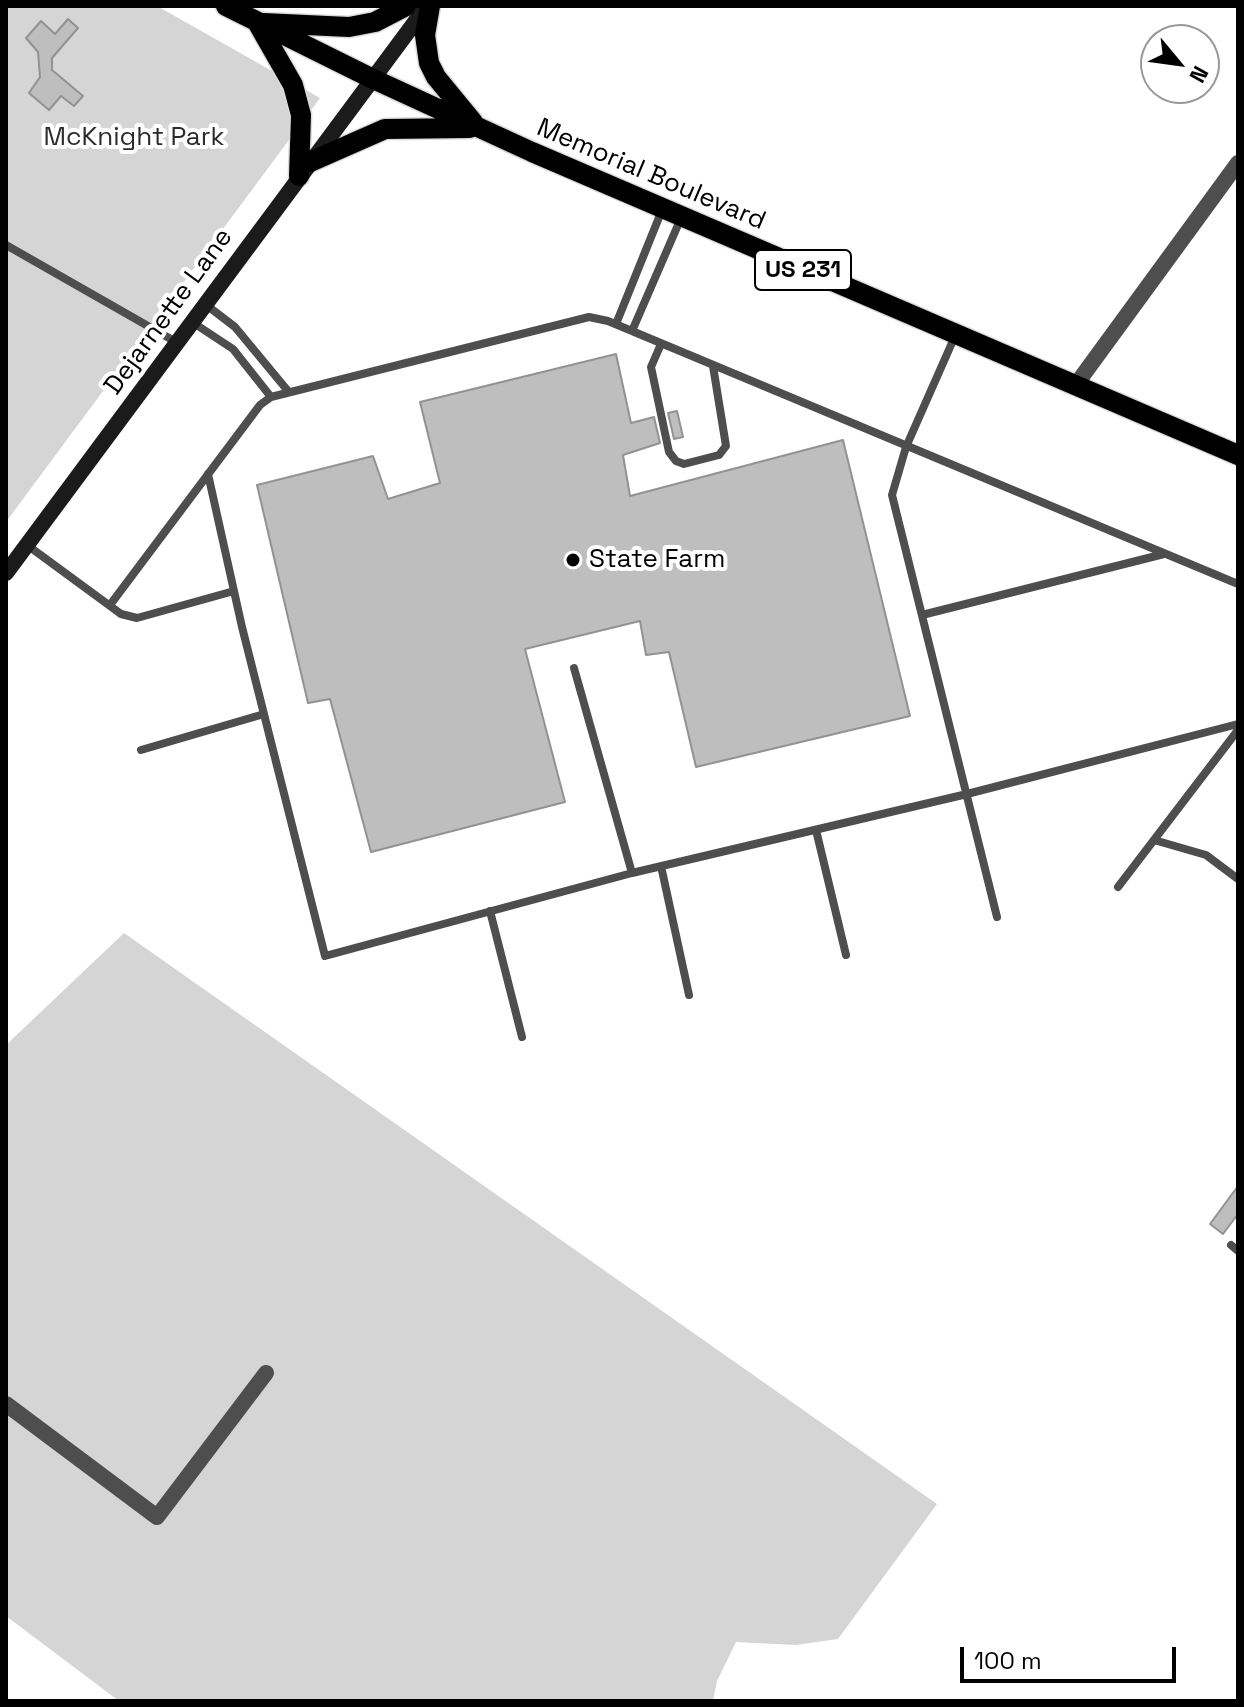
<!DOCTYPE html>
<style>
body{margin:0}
#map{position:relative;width:1244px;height:1707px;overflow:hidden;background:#fff;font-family:"Space Grotesk",sans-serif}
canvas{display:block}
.frame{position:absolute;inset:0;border:8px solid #000;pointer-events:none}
.north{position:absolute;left:1140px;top:24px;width:80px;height:80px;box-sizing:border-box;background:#fff;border:2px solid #999;border-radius:50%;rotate:119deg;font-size:22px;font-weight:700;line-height:32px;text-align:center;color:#000}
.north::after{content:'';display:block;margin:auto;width:28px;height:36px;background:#000;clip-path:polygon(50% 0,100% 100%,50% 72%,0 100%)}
.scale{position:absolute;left:960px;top:1647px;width:216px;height:36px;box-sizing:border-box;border:4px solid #000;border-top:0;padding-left:10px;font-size:24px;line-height:28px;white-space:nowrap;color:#000;-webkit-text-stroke:6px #fff;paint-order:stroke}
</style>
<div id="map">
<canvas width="1244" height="1707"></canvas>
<div class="frame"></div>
<div class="north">N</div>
<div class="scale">100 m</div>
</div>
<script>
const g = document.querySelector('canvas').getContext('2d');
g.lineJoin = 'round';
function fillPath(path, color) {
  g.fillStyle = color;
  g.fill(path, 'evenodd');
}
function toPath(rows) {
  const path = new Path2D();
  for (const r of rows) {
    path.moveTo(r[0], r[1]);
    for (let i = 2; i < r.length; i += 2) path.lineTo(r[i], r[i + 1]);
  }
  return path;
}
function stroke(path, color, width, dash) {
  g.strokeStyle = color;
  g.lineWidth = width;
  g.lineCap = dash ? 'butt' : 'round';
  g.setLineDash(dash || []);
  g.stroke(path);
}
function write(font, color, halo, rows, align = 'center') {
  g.font = font + ' "Space Grotesk",sans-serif';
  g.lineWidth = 8;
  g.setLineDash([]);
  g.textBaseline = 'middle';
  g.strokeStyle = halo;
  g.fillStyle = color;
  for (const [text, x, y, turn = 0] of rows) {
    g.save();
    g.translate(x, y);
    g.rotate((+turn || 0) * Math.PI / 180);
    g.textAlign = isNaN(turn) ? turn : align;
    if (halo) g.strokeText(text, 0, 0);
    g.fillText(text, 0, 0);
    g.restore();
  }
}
fillPath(toPath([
 [6,6,157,6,320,98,6,522],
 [124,933,937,1504,838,1639,796,1645,736,1642,717,1681,713,1701,119,1701,6,1616,6,1045]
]), '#d5d5d5');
const building = toPath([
 [68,19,78,28,52,58,52,70,83,96,74,106,61,96,49,110,29,93,40,77,38,52,26,38,41,21,55,34,68,19],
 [616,354,631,423,654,417,660,443,623,455,630,496,843,440,910,716,696,767,669,652,646,655,640,621,525,649,565,802,371,852,330,699,308,703,257,485,373,456,388,499,440,483,420,402,616,354],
 [677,411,683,437,674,439,668,413,677,411],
 [1238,1186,1238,1214,1223,1234,1210,1224,1238,1186]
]);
fillPath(building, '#bebebe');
stroke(building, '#929292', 2);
const primary = toPath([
 [226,6,371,78,532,152,1238,455],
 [430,6,425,35,429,63,436,77,473,122],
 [257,22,293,85,301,115,299,176],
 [263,23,349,27,375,22,406,6],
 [310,162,385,129,470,128]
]);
stroke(primary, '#dbdbdb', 23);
stroke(toPath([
 [6,245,176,342],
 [205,304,235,327,288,391],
 [192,322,233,349,271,397],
 [616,324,662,210],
 [632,331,681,218],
 [955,336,906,447,892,495,997,917],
 [661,344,651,367,669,452,676,461,684,464,719,455,726,446,713,366],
 [208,474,242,627,325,956,632,873,967,794,1238,724],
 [27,545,121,614,137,618,234,591],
 [110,605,260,405,271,397,589,317,608,321,1238,584],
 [922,615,1164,554],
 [574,668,632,873],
 [141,750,264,714],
 [816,830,846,955],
 [1154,840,1206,855,1238,879],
 [661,866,689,995],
 [1118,887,1238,730],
 [490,911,522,1037],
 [1231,1245,1238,1251]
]), '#4e4e4e', 8);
stroke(toPath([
 [1075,386,1238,163],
 [6,1404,157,1517,266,1373]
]), '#4e4e4e', 16);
stroke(toPath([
 [6,573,427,6]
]), '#1b1b1b', 16);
stroke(primary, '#000', 20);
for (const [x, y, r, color] of [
 [573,560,8,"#000"]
]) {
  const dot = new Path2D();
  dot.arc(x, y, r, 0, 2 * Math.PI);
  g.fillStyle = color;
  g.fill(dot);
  stroke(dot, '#fff', 3);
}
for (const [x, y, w] of [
 [803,270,96]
]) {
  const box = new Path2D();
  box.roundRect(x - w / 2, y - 20, w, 40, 6);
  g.fillStyle = '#fff';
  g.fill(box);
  stroke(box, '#000', 2);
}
write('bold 24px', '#000', null, [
 ["US 231",803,270]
]);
write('26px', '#2c2c2c', '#fff', [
 ["McKnight Park",134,138]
]);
write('26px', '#000', '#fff', [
 ["Memorial Boulevard",651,175,23],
 ["Dejarnette Lane",169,312,-54]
]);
write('26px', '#000', '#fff', [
 ["State Farm",589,560]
], 'left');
</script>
